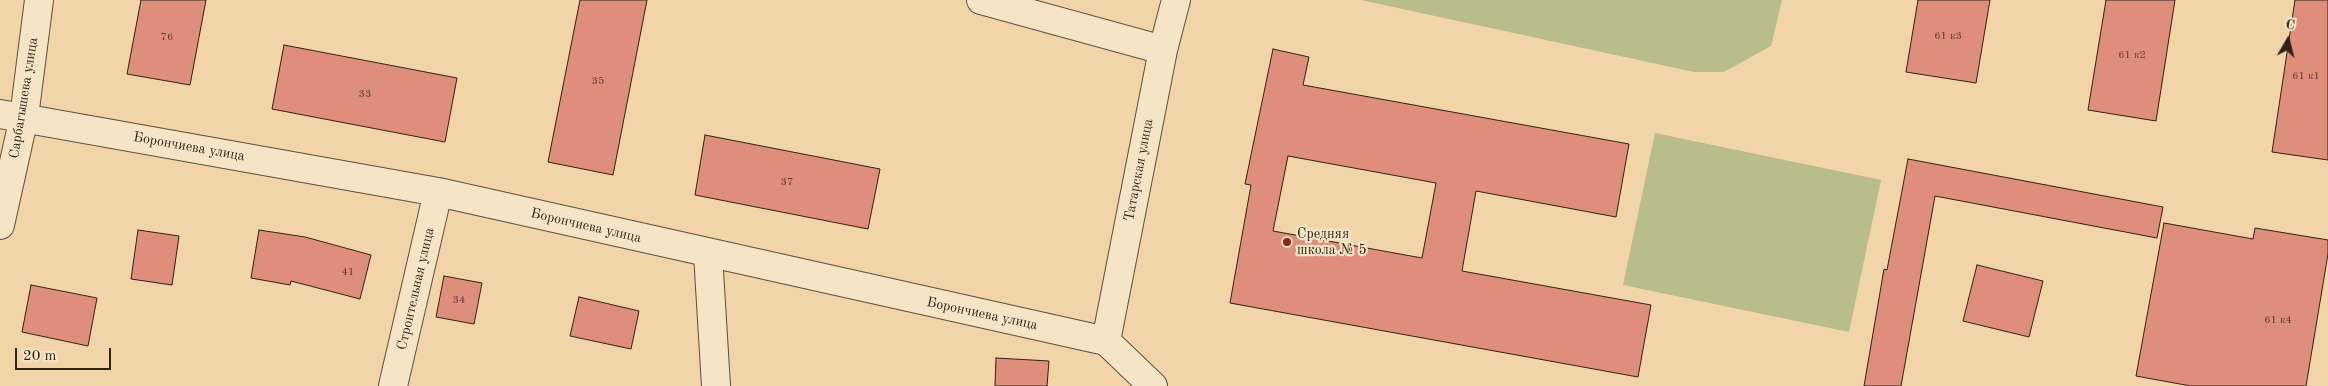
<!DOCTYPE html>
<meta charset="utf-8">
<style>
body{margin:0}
#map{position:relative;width:2328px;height:386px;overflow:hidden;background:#f1d5a9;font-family:"Old Standard TT",serif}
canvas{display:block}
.north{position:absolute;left:2263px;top:15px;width:50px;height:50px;-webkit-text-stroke:4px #f6e4c7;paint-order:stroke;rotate:8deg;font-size:14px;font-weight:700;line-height:20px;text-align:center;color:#2e2217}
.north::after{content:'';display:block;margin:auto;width:18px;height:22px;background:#2e2217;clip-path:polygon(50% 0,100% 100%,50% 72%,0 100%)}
.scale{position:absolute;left:15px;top:348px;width:96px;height:22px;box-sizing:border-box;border:2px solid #2e2217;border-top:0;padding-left:6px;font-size:15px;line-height:18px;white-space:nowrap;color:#2e2217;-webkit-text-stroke:4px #f6e4c7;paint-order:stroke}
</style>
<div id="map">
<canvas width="2328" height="386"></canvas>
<div class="north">С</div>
<div class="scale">20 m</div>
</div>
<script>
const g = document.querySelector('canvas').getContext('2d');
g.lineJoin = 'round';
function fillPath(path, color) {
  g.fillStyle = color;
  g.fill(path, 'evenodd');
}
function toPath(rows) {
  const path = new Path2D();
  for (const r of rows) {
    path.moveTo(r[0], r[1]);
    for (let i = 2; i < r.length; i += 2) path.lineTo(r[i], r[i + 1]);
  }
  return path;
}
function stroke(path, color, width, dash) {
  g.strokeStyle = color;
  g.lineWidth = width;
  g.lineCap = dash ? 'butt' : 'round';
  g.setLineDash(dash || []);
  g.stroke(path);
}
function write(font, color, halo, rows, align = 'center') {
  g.font = font + ' "Old Standard TT",serif';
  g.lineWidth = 4.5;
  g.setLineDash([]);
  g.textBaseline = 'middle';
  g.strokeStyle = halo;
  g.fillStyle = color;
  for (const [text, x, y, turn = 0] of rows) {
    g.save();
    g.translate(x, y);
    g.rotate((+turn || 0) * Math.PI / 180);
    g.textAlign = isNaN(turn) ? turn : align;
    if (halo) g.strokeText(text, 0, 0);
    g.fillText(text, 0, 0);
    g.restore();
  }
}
fillPath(toPath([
 [1361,0,1782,0,1771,46,1724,72,1694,72],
 [1655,133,1881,180,1849,332,1623,285]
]), '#b9bd89');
const building = toPath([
 [141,0,206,0,190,85,127,74,141,0],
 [580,0,647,0,613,175,548,162,580,0],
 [1918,0,1990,0,1976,83,1906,72,1918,0],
 [2106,0,2175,0,2156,121,2088,110,2106,0],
 [2295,0,2328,0,2328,160,2272,152,2295,0],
 [284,45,457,78,445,142,272,109,284,45],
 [1273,49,1309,57,1303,85,1629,144,1616,217,1476,191,1462,271,1651,305,1638,377,1230,303,1251,185,1245,184,1273,49],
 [1288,156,1436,183,1422,258,1273,231,1288,156],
 [705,135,880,169,868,229,695,195,705,135],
 [1908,159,2163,207,2157,238,1935,196,1901,386,1864,386,1884,269,1887,270,1908,159],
 [2164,223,2253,239,2255,228,2328,240,2328,254,2306,386,2191,386,2136,376,2164,223],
 [138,230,179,236,172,285,131,279,138,230],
 [259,230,305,237,371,255,360,299,291,281,290,285,251,278,259,230],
 [1977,265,2043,281,2029,337,1963,321,1977,265],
 [444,276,482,283,474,324,436,317,444,276],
 [31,285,97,298,88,346,22,332,31,285],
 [579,297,639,311,631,349,570,336,579,297],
 [996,358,1049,361,1047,386,995,386,996,358]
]);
fillPath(building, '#df8e7c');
stroke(building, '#2e2217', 1);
const minor = toPath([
 [981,0,1163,50],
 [0,114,438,192,1106,341,1153,386],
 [0,225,24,117,39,0],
 [708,254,716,386],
 [1106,341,1163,50,1176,0],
 [393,386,438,192]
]);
stroke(minor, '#5f4f3c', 30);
stroke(minor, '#f6e4c7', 28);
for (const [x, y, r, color] of [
 [1287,242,5,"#8f2418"]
]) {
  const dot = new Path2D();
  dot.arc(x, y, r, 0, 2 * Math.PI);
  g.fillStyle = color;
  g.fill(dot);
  stroke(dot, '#f6e4c7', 2);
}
write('11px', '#5a3d30', null, [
 ["61 к3",1948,36],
 ["76",167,37],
 ["61 к2",2132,55],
 ["61 к1",2306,76],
 ["35",598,81],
 ["33",365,94],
 ["37",787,182],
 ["41",348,272],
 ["34",459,300],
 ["61 к4",2278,320]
]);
write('14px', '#2e2217', '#f6e4c7', [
 ["Сарбагышева улица",24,98,-81],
 ["Борончиева улица",189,147,10],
 ["Татарская улица",1139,170,-79],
 ["Борончиева улица",586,226,13],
 ["Строительная улица",416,289,-77],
 ["Борончиева улица",982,314,12]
]);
write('14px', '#2e2217', '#f6e4c7', [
 ["Средняя",1297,234],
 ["школа № 5",1297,250]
], 'left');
</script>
